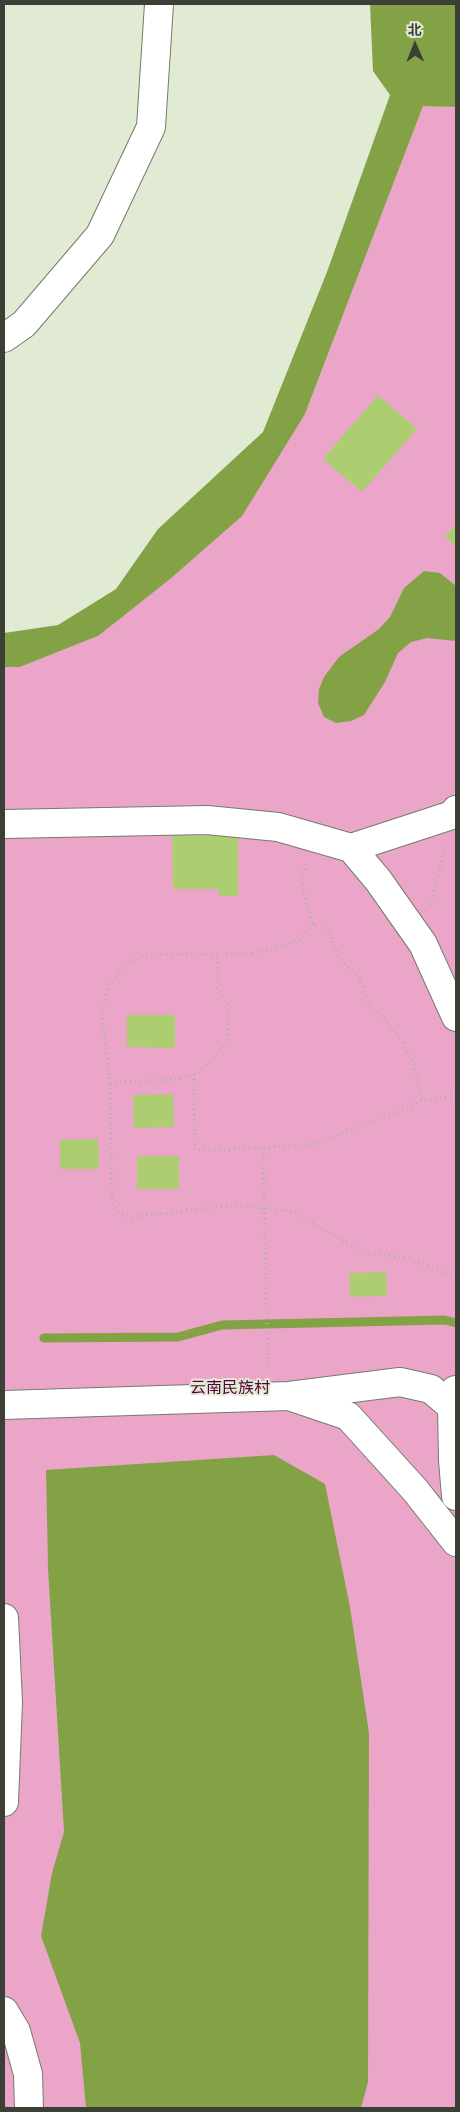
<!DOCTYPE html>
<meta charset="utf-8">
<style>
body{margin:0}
#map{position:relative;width:460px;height:2112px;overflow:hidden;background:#e1ead3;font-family:Inter,"Noto Sans SC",sans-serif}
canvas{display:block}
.frame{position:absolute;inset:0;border:5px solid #3b3f35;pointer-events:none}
.north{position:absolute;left:390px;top:20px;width:50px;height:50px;-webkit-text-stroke:4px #e1ead3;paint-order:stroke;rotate:359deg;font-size:14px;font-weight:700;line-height:20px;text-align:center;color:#3b3f35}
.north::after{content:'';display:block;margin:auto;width:18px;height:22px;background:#3b3f35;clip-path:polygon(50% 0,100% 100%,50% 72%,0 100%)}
</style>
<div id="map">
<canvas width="460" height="2112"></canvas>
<div class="frame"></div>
<div class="north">北</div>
</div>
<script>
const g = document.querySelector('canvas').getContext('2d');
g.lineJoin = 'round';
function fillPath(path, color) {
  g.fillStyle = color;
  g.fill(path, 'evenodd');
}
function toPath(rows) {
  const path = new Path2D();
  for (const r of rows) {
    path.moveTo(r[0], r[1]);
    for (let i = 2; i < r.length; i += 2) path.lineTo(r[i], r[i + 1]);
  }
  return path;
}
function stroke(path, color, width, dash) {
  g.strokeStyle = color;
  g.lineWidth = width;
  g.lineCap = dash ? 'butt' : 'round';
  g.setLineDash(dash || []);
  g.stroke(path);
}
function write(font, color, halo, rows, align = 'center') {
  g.font = font + ' Inter,"Noto Sans SC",sans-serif';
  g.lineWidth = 4;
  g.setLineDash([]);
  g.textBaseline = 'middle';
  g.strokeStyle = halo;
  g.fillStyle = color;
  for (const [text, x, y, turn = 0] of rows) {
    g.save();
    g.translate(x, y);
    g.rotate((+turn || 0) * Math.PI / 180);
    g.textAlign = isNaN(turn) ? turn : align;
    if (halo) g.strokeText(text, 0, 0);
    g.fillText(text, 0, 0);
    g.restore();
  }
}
fillPath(toPath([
 [423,105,456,107,456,2108,4,2108,4,667,20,667,98,636,305,414]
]), '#eba5c8');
fillPath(toPath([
 [370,4,456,4,456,107,423,106,305,414,242,516,170,579,98,636,20,667,4,667,4,633,58,625,116,589,158,529,263,432,327,272,390,95,373,71],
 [424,571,440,573,456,586,456,641,427,638,411,642,398,653,385,682,364,715,351,721,336,723,324,717,318,703,319,689,324,677,339,657,379,629,390,617,404,588],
 [274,1455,325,1484,350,1607,369,1733,368,2082,361,2108,86,2108,80,2043,41,1936,52,1873,64,1832,48,1568,46,1470]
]), '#83a246');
stroke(toPath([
 [44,1338,178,1337,222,1325,445,1320,456,1323]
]), '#83a246', 9);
fillPath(toPath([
 [378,395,417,429,362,492,323,459],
 [456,524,456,547,445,537],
 [238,835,238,896,219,896,219,889,173,889,172,836],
 [127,1015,175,1015,175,1048,127,1047],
 [173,1094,174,1127,134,1128,133,1095],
 [98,1139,99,1169,60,1169,60,1140],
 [137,1156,179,1156,179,1189,137,1189],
 [386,1272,387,1296,350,1297,349,1273]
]), '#adcd71');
const minor = toPath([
 [4,338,24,324,100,235,151,127,159,4],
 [4,824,207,820,278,827,351,848,378,880,423,944,456,1017],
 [351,848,452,815,456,810],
 [455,1390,452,1407,453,1460,456,1496],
 [295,1398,348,1416,415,1490,456,1542],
 [4,1405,289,1396,400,1382,431,1389,452,1407],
 [4,1618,8,1702,4,1802],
 [4,2011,16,2031,28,2074,29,2108]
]);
stroke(minor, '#747c67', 30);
stroke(toPath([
 [306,864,302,875,303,889,313,924,329,933,339,958,359,977,369,1005,381,1015,396,1033,412,1059,422,1100],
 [431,906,445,847],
 [313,924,302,938,284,946,249,954,144,955,128,963,109,984,102,1012,110,1083,112,1202,118,1212,131,1217,235,1205,294,1212,363,1253,409,1258,456,1277],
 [194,1074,195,1150,223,1150,313,1144,393,1114,422,1100,456,1096],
 [110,1083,179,1079,199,1073,229,1041,228,1004,217,988,218,955],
 [263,1148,268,1368]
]), '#acb4a1', 3, [1, 4]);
stroke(minor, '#fff', 28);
write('16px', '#560239', '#e1ead3', [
 ["云南民族村",230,1388]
]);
</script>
